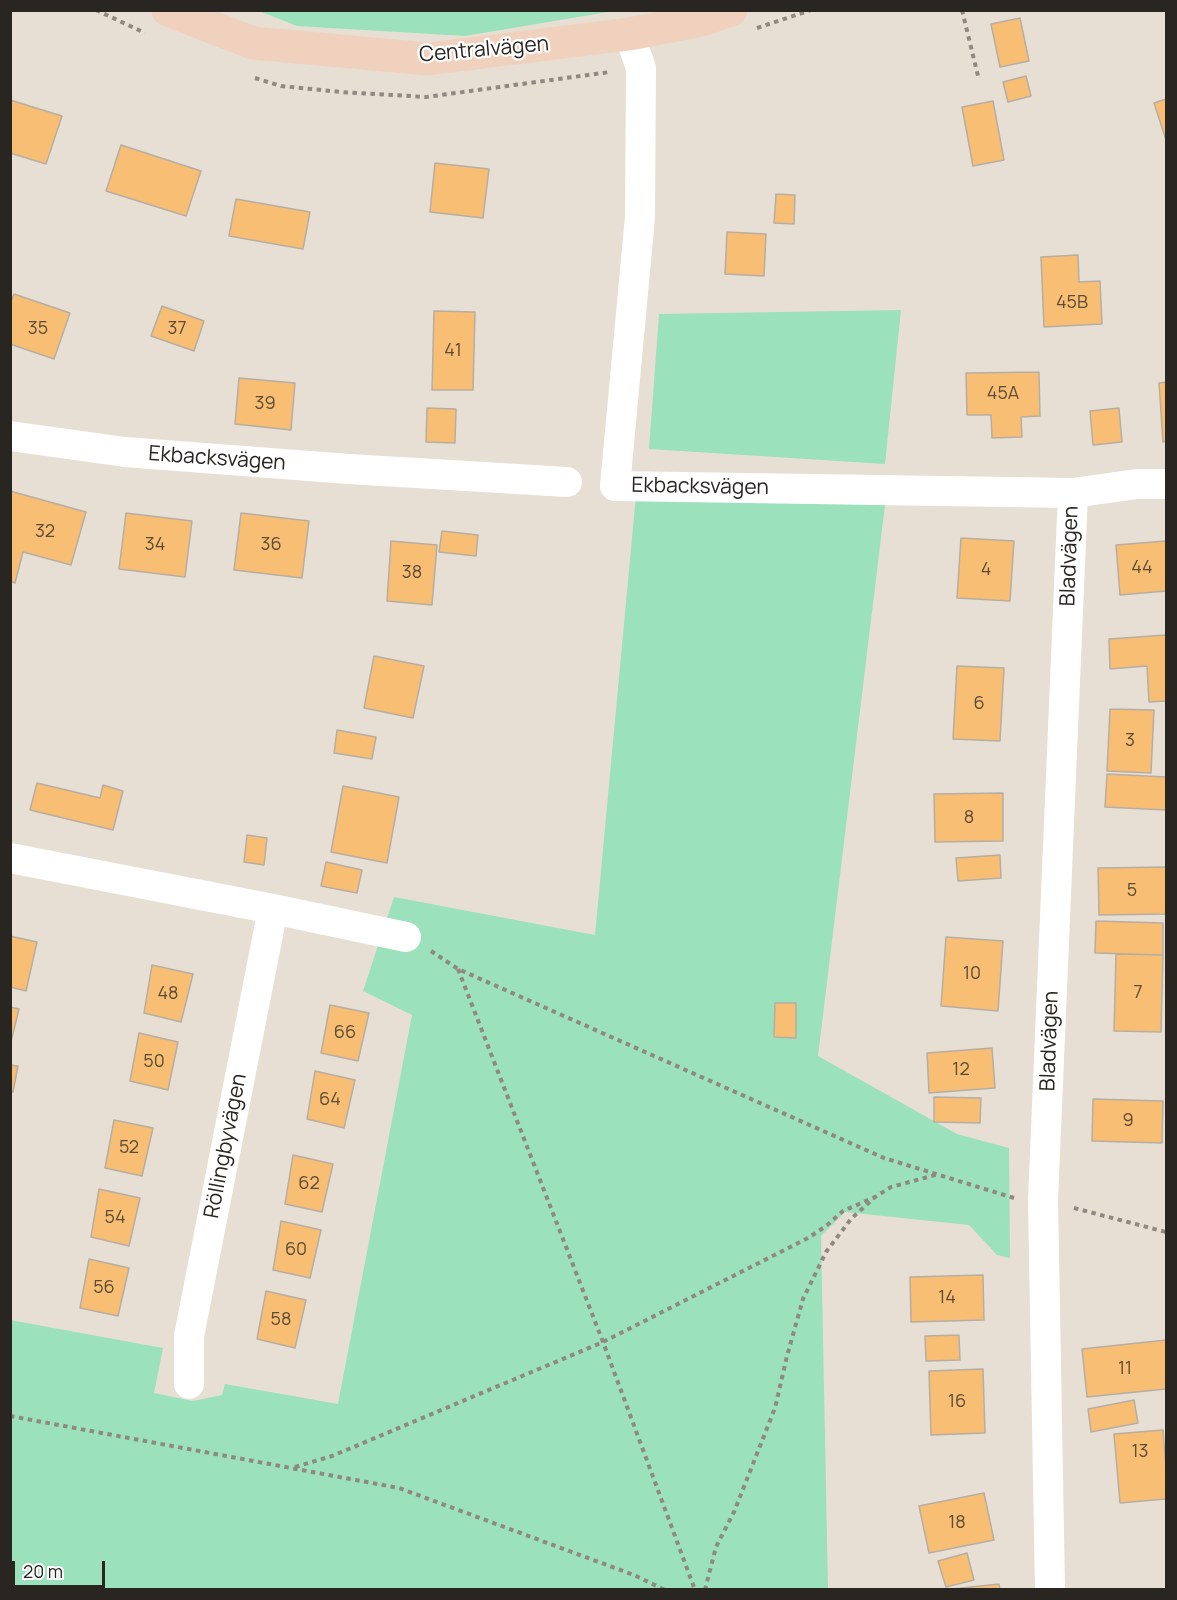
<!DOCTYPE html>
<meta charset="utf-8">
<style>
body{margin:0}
#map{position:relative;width:1177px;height:1600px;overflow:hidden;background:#e8dfd4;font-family:Manrope,sans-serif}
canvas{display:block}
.frame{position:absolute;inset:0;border:12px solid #292622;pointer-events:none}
.scale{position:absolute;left:12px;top:1561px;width:93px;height:27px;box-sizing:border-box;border:3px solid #292622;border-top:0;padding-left:8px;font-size:18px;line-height:21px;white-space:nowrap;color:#292622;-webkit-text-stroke:4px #fff;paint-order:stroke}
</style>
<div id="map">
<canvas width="1177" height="1600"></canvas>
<div class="frame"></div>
<div class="scale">20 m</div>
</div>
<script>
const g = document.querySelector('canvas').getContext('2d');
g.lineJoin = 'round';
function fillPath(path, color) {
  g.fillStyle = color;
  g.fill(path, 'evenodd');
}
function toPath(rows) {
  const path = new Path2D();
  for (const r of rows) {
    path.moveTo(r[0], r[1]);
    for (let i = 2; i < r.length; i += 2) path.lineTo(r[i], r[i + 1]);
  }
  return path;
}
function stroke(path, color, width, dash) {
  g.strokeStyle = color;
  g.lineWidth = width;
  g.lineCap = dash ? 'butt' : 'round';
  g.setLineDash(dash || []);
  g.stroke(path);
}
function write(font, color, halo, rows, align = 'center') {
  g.font = font + ' Manrope,sans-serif';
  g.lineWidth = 4.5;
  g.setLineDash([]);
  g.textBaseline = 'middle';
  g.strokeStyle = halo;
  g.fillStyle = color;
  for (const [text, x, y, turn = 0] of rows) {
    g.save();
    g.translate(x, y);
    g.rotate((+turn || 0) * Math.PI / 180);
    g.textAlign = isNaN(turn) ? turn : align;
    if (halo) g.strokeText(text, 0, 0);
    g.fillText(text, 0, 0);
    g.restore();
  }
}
fillPath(toPath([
 [259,11,614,11,465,36,297,26],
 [901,310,885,464,649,449,659,314],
 [636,495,885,505,818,1056,957,1134,1009,1148,1010,1258,997,1255,969,1225,845,1212,821,1236,828,1589,11,1589,10,1320,163,1348,154,1393,193,1401,222,1395,225,1384,338,1404,412,1015,363,991,394,897,595,935]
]), '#9be1bb');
const building = toPath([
 [1020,18,1029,61,1000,67,991,24,1020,18],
 [1026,76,1031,96,1008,102,1003,82,1026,76],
 [1166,99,1166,140,1154,103,1166,99],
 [10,100,62,116,46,164,10,153,10,100],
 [993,101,1004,160,973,166,962,107,993,101],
 [121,145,201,171,186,216,106,191,121,145],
 [435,163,489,169,483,218,430,212,435,163],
 [776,194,795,195,794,224,774,223,776,194],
 [236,199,310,212,303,249,229,236,236,199],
 [727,232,766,234,764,276,725,274,727,232],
 [1078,255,1079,282,1100,281,1102,324,1044,327,1041,257,1078,255],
 [14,294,70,313,54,359,10,344,10,304,14,294],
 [162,306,204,321,194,351,151,336,162,306],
 [434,311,475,312,473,390,432,390,434,311],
 [1039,372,1040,416,1021,417,1022,437,992,438,991,415,967,415,966,373,1039,372],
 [239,378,295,383,291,430,235,424,239,378],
 [1166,382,1166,441,1163,442,1159,383,1166,382],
 [427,408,456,409,455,443,426,442,427,408],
 [1119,408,1122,442,1093,445,1090,411,1119,408],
 [10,491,86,512,71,565,23,552,15,583,10,581,10,491],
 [126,513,192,521,185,577,119,569,126,513],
 [241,513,309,521,302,578,234,570,241,513],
 [442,531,478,535,476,556,439,552,442,531],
 [961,538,1014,541,1010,601,957,598,961,538],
 [391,541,437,545,432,605,387,601,391,541],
 [1166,541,1166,591,1120,595,1116,545,1166,541],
 [1166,635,1166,701,1149,702,1147,666,1110,669,1109,639,1166,635],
 [374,656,424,666,413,718,364,708,374,656],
 [957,666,1004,668,1000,741,953,739,957,666],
 [1110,709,1154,710,1151,773,1107,771,1110,709],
 [337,730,376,737,372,759,334,753,337,730],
 [1107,774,1166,777,1166,810,1105,807,1107,774],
 [37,783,100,798,103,785,123,791,113,830,30,810,37,783],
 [343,786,399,797,387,863,331,852,343,786],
 [1003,793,1003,841,935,842,934,794,1003,793],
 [247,835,267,838,264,865,244,862,247,835],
 [1000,855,1001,878,958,881,956,858,1000,855],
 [326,862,362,870,357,893,321,886,326,862],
 [1166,867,1166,914,1099,915,1098,868,1166,867],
 [1096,921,1163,923,1163,955,1095,953,1096,921],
 [10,936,37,942,26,991,10,987,10,936],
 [946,937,1003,941,998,1011,941,1006,946,937],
 [1116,954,1163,955,1161,1032,1114,1031,1116,954],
 [152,965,193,974,181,1022,144,1013,152,965],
 [775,1003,796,1003,796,1038,774,1037,775,1003],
 [330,1005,369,1013,358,1061,321,1053,330,1005],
 [10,1007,19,1009,10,1046,10,1007],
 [139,1033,178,1042,168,1090,130,1081,139,1033],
 [992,1048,995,1088,929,1093,927,1053,992,1048],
 [10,1065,18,1066,13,1092,10,1091,10,1065],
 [315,1071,355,1080,344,1128,307,1119,315,1071],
 [934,1097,981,1098,980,1123,934,1122,934,1097],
 [1093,1099,1163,1101,1162,1143,1092,1141,1093,1099],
 [114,1120,153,1128,142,1176,105,1168,114,1120],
 [293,1155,333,1164,322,1212,285,1204,293,1155],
 [99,1189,140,1198,129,1246,91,1237,99,1189],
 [281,1221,321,1230,310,1278,273,1270,281,1221],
 [89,1259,129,1268,118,1316,80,1308,89,1259],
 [983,1275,984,1320,911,1322,910,1277,983,1275],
 [266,1291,306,1300,295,1348,257,1339,266,1291],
 [959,1335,960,1360,926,1361,925,1336,959,1335],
 [1166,1340,1166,1389,1087,1397,1082,1349,1166,1340],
 [983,1369,985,1433,931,1435,929,1371,983,1369],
 [1134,1400,1138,1423,1091,1432,1088,1409,1134,1400],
 [1163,1430,1166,1469,1166,1499,1120,1503,1114,1434,1163,1430],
 [984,1493,994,1540,929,1553,919,1506,984,1493],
 [967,1553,974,1580,946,1587,938,1561,967,1553],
 [999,1584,1000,1590,952,1590,952,1589,999,1584]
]);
fillPath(building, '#f7be74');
stroke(building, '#b6aea4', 1.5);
stroke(toPath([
 [96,10,145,33],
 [962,10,978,76],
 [757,28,811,10],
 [255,78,281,86,341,92,426,97,610,72],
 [431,951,458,969,884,1158,1014,1198],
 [458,969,603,1342,695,1590],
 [1074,1208,1166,1232],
 [10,1416,399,1488,634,1575,665,1590],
 [295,1467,332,1456,603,1342,808,1238,826,1226,843,1211,875,1197],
 [705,1590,716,1547,734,1512,775,1408,787,1356,803,1299,826,1252,851,1219,875,1197,891,1187,939,1174]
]), '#8f8981', 4, [4.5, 4.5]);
stroke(toPath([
 [629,34,641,68,640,217,615,486,1073,493,1137,484,1166,484],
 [10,436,125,452,349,469,567,482],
 [10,858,273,909,406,937],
 [189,1384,189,1336,273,909],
 [1050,1590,1043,1200,1073,493]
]), '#fff', 30);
stroke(toPath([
 [168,10,253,43,428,59,629,34,702,20,731,10]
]), '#f0d1be', 33);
write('18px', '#5c4c36', null, [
 ["45B",1072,303],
 ["35",38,329],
 ["37",177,329],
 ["41",453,351],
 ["45A",1003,394],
 ["39",265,404],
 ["32",45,532],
 ["34",155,545],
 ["36",271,545],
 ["44",1142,568],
 ["4",986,570],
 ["38",412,573],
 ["6",979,704],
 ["3",1130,741],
 ["8",969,818],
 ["5",1132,891],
 ["10",972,974],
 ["7",1138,993],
 ["48",168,994],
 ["66",345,1033],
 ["50",154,1062],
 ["12",961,1070],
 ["64",330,1100],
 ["9",1128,1121],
 ["52",129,1148],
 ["62",309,1184],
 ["54",115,1218],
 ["60",296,1250],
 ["56",104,1288],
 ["14",947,1298],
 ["58",281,1320],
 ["11",1125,1369],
 ["16",957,1402],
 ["13",1140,1452],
 ["18",957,1523]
]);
write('21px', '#292622', '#fff', [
 ["Centralvägen",484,50,-5],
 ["Ekbacksvägen",217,459,4],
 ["Ekbacksvägen",700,487,1],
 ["Bladvägen",1070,556,-88],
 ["Bladvägen",1050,1041,-88],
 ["Röllingbyvägen",226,1146,-79]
]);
</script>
